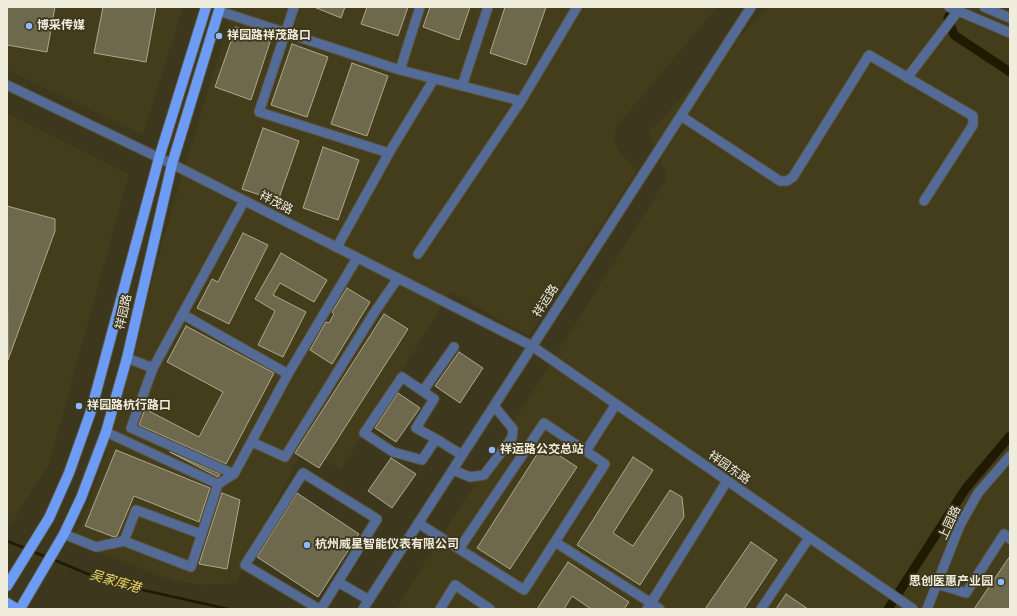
<!DOCTYPE html>
<meta charset="utf-8">
<style>
body{margin:0}
#map{position:relative;width:1017px;height:616px;overflow:hidden;background:#3c371d;font-family:"Fira Sans",sans-serif}
canvas{display:block}
.frame{position:absolute;inset:0;border:8px solid #f0eddd;pointer-events:none}
</style>
<div id="map">
<canvas width="1017" height="616"></canvas>
<div class="frame"></div>
</div>
<script>
const g = document.querySelector('canvas').getContext('2d');
g.lineJoin = 'round';
function fillPath(path, color) {
  g.fillStyle = color;
  g.fill(path, 'evenodd');
}
function toPath(rows) {
  const path = new Path2D();
  for (const r of rows) {
    path.moveTo(r[0], r[1]);
    for (let i = 2; i < r.length; i += 2) path.lineTo(r[i], r[i + 1]);
  }
  return path;
}
function stroke(path, color, width, dash) {
  g.strokeStyle = color;
  g.lineWidth = width;
  g.lineCap = dash ? 'butt' : 'round';
  g.setLineDash(dash || []);
  g.stroke(path);
}
function write(font, color, halo, rows, align = 'center') {
  g.font = font + ' "Fira Sans","Noto Sans SC",sans-serif';
  g.lineWidth = 3.5;
  g.setLineDash([]);
  g.textBaseline = 'middle';
  g.strokeStyle = halo;
  g.fillStyle = color;
  for (const [text, x, y, turn = 0] of rows) {
    g.save();
    g.translate(x, y);
    g.rotate((+turn || 0) * Math.PI / 180);
    g.textAlign = isNaN(turn) ? turn : align;
    if (halo) g.strokeText(text, 0, 0);
    g.fillText(text, 0, 0);
    g.restore();
  }
}
fillPath(toPath([
 [7,7,183,7,143,135,7,70],
 [233,7,717,7,618,125,613,139,619,151,637,171,529,336,450,292,341,470,303,448,236,583,202,585,171,580,73,542,88,505,104,458,171,212],
 [768,7,1010,7,1010,609,396,609,667,178,649,132],
 [7,113,129,174,49,464,9,527,7,525]
]), '#443d1b');
stroke(toPath([
 [7,541,27,549],
 [31,551,47,557],
 [52,559,107,582,228,609]
]), '#1f1a01', 2.5);
stroke(toPath([
 [953,7,948,18,954,35,1010,72],
 [888,609,966,488,1010,436]
]), '#1f1a01', 9);
const building = toPath([
 [7,7,55,7,47,52,7,45,7,7],
 [103,7,156,7,146,62,94,53,103,7],
 [314,7,345,7,341,18,314,7],
 [367,7,408,7,398,36,361,24,367,7],
 [430,7,470,7,459,40,423,27,430,7],
 [505,7,546,7,526,65,490,53,505,7],
 [236,27,271,39,251,100,215,87,236,27],
 [292,44,328,57,307,117,271,105,292,44],
 [352,63,388,76,367,136,331,124,352,63],
 [263,128,299,141,278,201,242,189,263,128],
 [323,147,359,160,338,220,303,208,323,147],
 [7,206,55,219,55,231,8,360,7,206],
 [243,233,268,245,229,324,197,308,212,279,218,282,243,233],
 [281,253,327,280,314,302,280,283,273,295,306,312,283,357,258,345,275,311,255,299,281,253],
 [347,288,370,302,332,364,310,350,326,322,329,323,334,314,332,312,347,288],
 [384,314,408,329,319,468,295,453,384,314],
 [186,326,274,373,226,464,139,425,145,409,199,437,223,392,167,362,186,326],
 [459,352,483,368,460,403,435,386,459,352],
 [398,393,420,408,396,442,375,428,398,393],
 [543,445,577,467,510,569,477,548,543,445],
 [116,450,210,488,199,522,134,496,117,536,114,537,85,526,116,450],
 [170,452,220,474,218,477,170,452],
 [633,457,653,470,613,533,633,546,670,490,682,497,684,517,640,585,577,545,633,457],
 [391,458,416,474,392,508,368,491,391,458],
 [222,493,240,500,227,569,199,564,222,493],
 [297,493,359,534,318,597,257,557,297,493],
 [751,542,777,560,744,609,705,609,751,542],
 [1010,556,1010,609,974,609,1010,556],
 [568,562,629,602,624,609,591,609,572,596,564,609,537,609,568,562],
 [786,594,808,609,776,609,786,594]
]);
fillPath(building, '#6e694d');
stroke(building, '#aea88a', 1);
const minor = toPath([
 [294,7,259,112,389,153],
 [949,7,1010,33],
 [984,7,1010,18],
 [219,11,400,70,521,101],
 [400,70,420,7],
 [907,78,958,11],
 [7,85,172,164,532,346,913,609],
 [462,86,488,7],
 [681,116,780,181,787,181,793,177,869,55,973,116,973,125,924,201],
 [337,247,389,153,434,79],
 [418,254,521,101,577,7],
 [182,314,288,374],
 [127,358,153,368,244,201],
 [153,368,131,428,234,474],
 [423,391,454,347],
 [436,439,422,460,393,452,364,433,402,377,434,399,416,428,436,439,462,455],
 [252,442,285,457,374,313,398,278],
 [586,451,616,404],
 [453,470,470,477,484,475,512,438,513,429,494,406],
 [218,484,234,474,288,374,357,258],
 [418,523,459,549,524,590,605,464,544,423,459,549],
 [64,534,96,547,124,541,191,567,218,484,106,432],
 [124,541,136,510,201,534],
 [555,542,651,603,727,481],
 [338,582,369,600],
 [937,584,966,593,1004,534,1010,539],
 [319,609,245,565,303,473,377,519,321,609],
 [363,609,751,7],
 [440,609,455,585,490,609],
 [647,609,651,603,660,609],
 [761,609,809,538],
 [927,609,960,525,978,493,1010,456]
]);
const major = toPath([
 [7,586,49,518,69,473,91,411,159,158,206,7],
 [7,603,17,609],
 [20,609,64,534,81,498,106,432,127,358,172,164,220,7]
]);
stroke(minor, '#59543c', 11);
stroke(major, '#59543c', 12);
stroke(minor, '#536b96', 9);
stroke(major, '#6c9cf5', 10);
for (const [x, y, r, color] of [
 [29,26,4,"#91b8fd"],
 [219,36,4,"#91b8fd"],
 [79,406,4,"#91b8fd"],
 [492,450,4,"#91b8fd"],
 [307,545,4,"#91b8fd"],
 [1001,582,4,"#91b8fd"]
]) {
  const dot = new Path2D();
  dot.arc(x, y, r, 0, 2 * Math.PI);
  g.fillStyle = color;
  g.fill(dot);
  stroke(dot, '#3c371d', 1.5);
}
write('bold 12px', '#f0eddd', '#3c371d', [
 ["博采传媒",37,26],
 ["祥园路祥茂路口",227,36],
 ["祥园路杭行路口",87,406],
 ["祥运路公交总站",500,450],
 ["杭州威星智能仪表有限公司",315,545],
 ["思创医惠产业园",993,582,"right"]
], 'left');
write('12px', '#f0eddd', '#3c371d', [
 ["祥茂路",276,203,27],
 ["祥运路",546,301,-57],
 ["祥园路",124,312,-77],
 ["祥园东路",729,468,35],
 ["上园路",950,523,-65]
]);
write('italic 13px', '#f0da68', '#3c371d', [
 ["吴家库港",115,582,16]
]);
</script>
